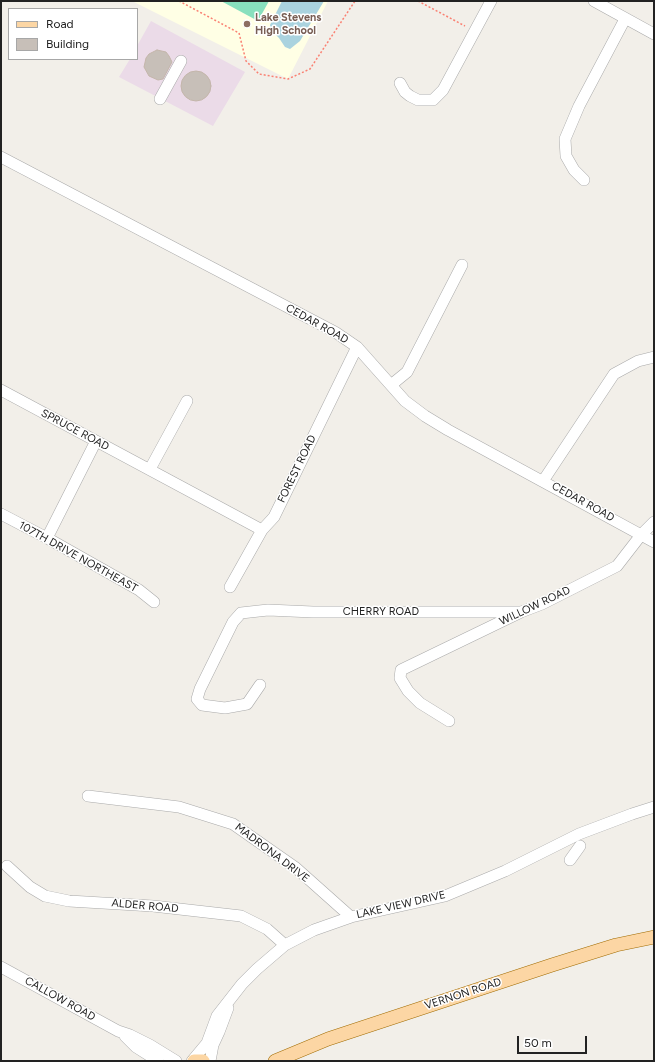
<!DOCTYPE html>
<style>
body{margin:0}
#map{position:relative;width:655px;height:1062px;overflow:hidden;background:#f2efe9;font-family:Figtree,sans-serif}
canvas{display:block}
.frame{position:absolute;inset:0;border:2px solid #222;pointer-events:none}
.legend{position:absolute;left:8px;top:8px;width:130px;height:52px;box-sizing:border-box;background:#fff;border:1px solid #a7a7a7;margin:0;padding:5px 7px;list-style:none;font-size:12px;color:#222}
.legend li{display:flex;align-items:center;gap:8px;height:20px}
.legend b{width:20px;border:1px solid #a7a7a7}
.scale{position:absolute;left:517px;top:1036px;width:70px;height:18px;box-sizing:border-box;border:2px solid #222;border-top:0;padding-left:5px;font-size:12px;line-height:14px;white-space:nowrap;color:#222;-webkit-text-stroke:3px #fff;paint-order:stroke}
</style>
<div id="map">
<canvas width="655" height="1062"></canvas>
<div class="frame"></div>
<ul class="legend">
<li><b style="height:5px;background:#fcd6a4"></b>Road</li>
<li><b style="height:11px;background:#c7bfb8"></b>Building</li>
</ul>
<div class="scale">50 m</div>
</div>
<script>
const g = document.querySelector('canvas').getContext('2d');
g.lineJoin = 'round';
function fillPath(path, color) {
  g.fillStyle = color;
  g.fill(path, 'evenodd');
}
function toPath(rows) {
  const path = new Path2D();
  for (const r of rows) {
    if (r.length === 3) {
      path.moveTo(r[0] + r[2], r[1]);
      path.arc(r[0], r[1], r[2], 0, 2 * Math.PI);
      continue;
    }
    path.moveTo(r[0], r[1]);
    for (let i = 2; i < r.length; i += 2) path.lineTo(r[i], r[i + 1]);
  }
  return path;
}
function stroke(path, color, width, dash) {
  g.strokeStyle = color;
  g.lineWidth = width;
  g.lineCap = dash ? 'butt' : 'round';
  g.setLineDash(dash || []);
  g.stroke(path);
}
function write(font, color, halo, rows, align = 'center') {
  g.font = font + ' Figtree,sans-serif';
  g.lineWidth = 3;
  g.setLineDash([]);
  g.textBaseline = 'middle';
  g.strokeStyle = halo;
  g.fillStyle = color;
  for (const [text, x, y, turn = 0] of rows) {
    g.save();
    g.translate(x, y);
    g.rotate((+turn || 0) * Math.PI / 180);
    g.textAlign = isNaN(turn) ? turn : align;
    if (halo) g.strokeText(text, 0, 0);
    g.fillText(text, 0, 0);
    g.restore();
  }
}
fillPath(toPath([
 [151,21,245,72,213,126,119,77,130,59,137,59,137,46]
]), '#ebdbe8');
fillPath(toPath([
 [132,1,328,1,288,79]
]), '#ffffe5');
fillPath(toPath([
 [221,1,269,1,258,21]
]), '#88e0be');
fillPath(toPath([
 [282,1,324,1,300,41,290,49,285,47,279,38,271,30,270,25]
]), '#aad3df');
const building = toPath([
 [157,50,166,52,169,56,172,62,163,79,158,80,149,76,144,67,146,58,149,54,157,50],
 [196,86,15]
]);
fillPath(building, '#c7bfb8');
stroke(building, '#c4b6ab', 1);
const minor = toPath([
 [594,1,654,34],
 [400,83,405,92,410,96,418,100,433,100,443,90,491,1],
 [160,99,181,61],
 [1,157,335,332,357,347,405,401,425,416,448,430,654,542],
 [584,180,574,170,566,156,565,139,579,106,625,19],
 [391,385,407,372,462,265],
 [1,390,262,530],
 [150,469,187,401],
 [543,481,614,374,638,361,654,357],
 [1,514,47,538,139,590,154,602],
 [47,538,96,441],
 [230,587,262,530,274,517,357,347],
 [260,685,247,704,225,708,202,705,197,699,200,689,233,622,241,613,268,610,313,612,521,612],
 [449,721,420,703,408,691,400,678,401,670,521,612,542,604,617,566,641,535,654,522],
 [88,796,179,807,233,824,296,868,351,917],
 [570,860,580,846],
 [7,866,30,887,45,896,69,901,153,906,241,916,267,929,285,945],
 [1,967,118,1031,130,1035,150,1045,176,1061],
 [125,1036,136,1047,158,1061],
 [192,1061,207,1043,217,1016,242,984,257,969,285,945,314,930,351,917,445,896,505,871,579,834,632,814,654,807],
 [210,1061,213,1045,219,1032,228,1008]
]);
const major = toPath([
 [194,1061,203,1061],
 [275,1061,328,1039,552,965,616,945,654,937]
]);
stroke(minor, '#a9a9a9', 12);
stroke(major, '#a06b00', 14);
stroke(toPath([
 [179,1,239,33,246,61,259,74,288,79,310,69,355,1],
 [418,1,465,26]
]), '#fa8072', 1.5, [2, 2]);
stroke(minor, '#fff', 11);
stroke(major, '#fcd6a4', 13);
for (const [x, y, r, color] of [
 [247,24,4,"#8d6e63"]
]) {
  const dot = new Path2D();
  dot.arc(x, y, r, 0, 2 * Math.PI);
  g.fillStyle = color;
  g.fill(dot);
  stroke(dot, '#fff', 1.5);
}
write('bold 11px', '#785e54', '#fff', [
 ["Lake Stevens",255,18],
 ["High School",255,31]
], 'left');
write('11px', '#222', '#fff', [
 ["CEDAR ROAD",317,324,29],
 ["SPRUCE ROAD",75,430,28],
 ["FOREST ROAD",297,469,-64],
 ["CEDAR ROAD",583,502,29],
 ["107TH DRIVE NORTHEAST",78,557,29],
 ["WILLOW ROAD",535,606,-25],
 ["CHERRY ROAD",381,612],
 ["MADRONA DRIVE",272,853,37],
 ["LAKE VIEW DRIVE",401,905,-13],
 ["ALDER ROAD",145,906,5],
 ["VERNON ROAD",463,994,-18],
 ["CALLOW ROAD",60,999,29]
]);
</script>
